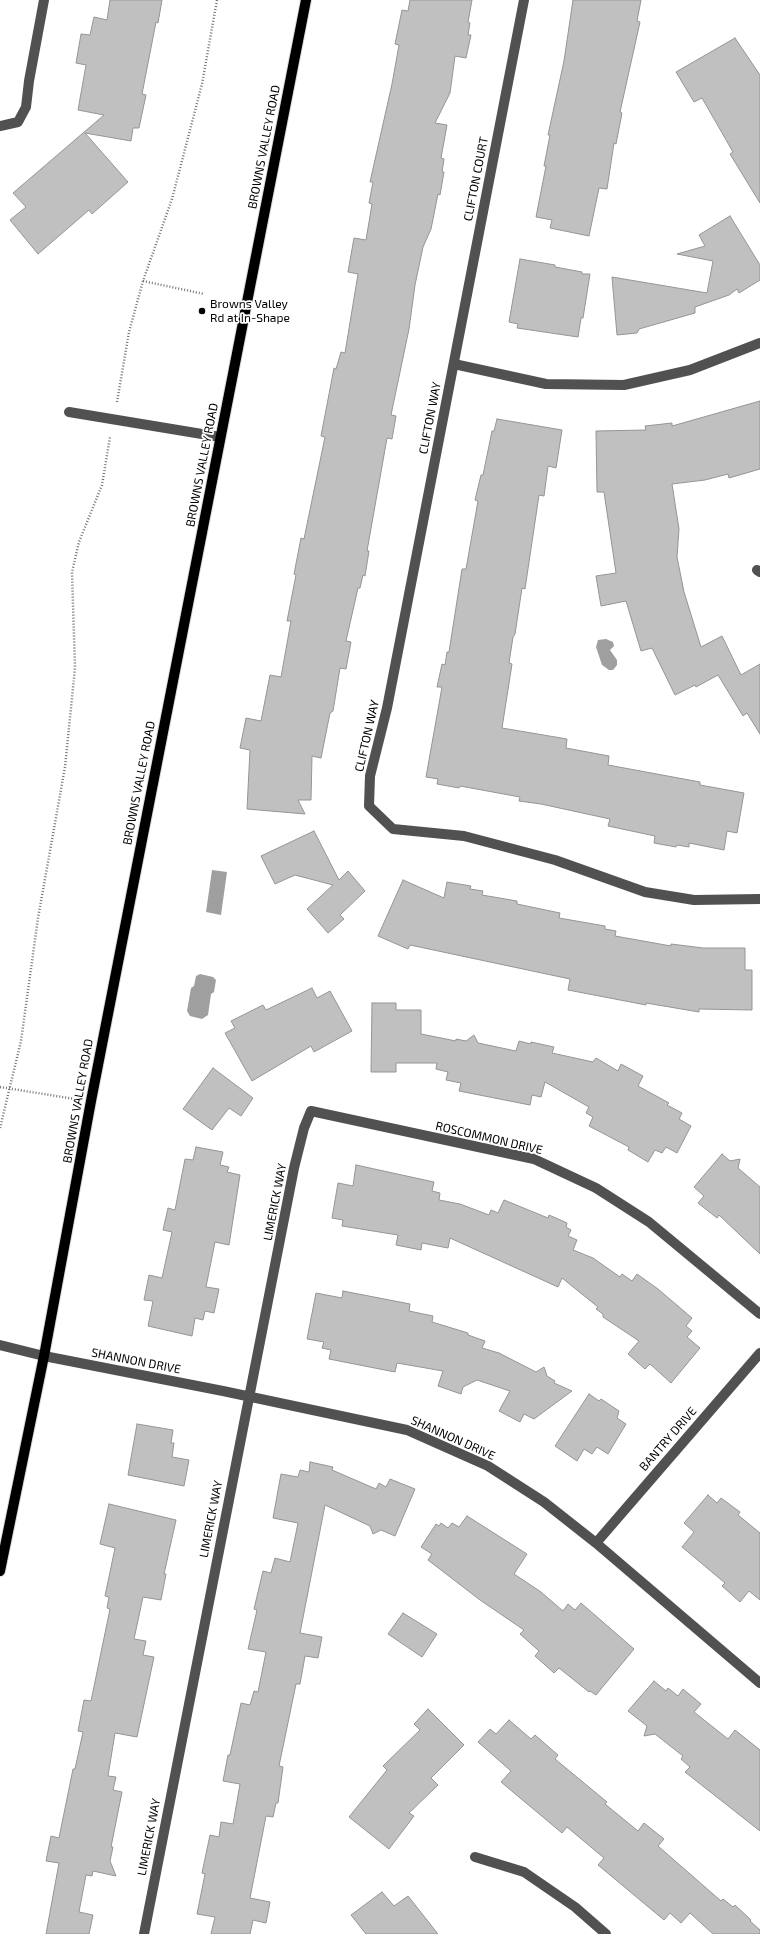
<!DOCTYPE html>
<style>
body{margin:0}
canvas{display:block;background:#fff}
</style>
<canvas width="760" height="1934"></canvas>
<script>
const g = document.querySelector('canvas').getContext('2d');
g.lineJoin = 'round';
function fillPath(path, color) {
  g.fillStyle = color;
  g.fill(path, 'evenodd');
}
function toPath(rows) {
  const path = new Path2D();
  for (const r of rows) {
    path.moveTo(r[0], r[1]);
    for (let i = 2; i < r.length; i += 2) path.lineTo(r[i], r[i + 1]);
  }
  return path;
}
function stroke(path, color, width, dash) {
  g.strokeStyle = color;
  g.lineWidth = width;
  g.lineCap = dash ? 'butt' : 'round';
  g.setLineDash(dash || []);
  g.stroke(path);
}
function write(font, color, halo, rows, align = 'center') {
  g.font = font + ' "Exo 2",sans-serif';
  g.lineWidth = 3.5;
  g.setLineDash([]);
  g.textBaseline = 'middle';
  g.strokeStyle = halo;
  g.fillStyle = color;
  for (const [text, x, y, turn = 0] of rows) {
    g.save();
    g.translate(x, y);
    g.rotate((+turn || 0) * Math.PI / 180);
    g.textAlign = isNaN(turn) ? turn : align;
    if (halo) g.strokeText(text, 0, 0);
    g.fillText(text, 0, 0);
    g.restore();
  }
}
fillPath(toPath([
 [606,639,613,642,614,646,610,650,617,660,617,665,613,670,609,670,602,665,596,647,598,640],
 [212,870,227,872,221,915,206,912],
 [200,974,213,977,216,980,214,992,211,994,208,1015,202,1019,190,1016,187,1011,191,988,194,986,196,976]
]), '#9f9f9f');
const building = toPath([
 [110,0,162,0,158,23,156,22,142,94,146,95,139,128,133,128,131,141,85,133,128,182,92,214,89,210,38,254,10,220,26,207,13,193,104,115,78,110,86,65,76,63,81,34,90,35,94,17,107,20,110,0],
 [410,0,472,0,468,22,470,23,468,35,471,35,466,58,455,56,450,93,435,123,447,125,441,158,444,159,442,172,444,172,440,195,438,194,431,229,423,247,415,285,409,329,391,415,396,416,392,439,387,438,367,551,369,551,365,576,363,575,360,588,358,588,346,641,351,642,346,669,340,668,333,711,330,713,321,758,312,756,311,800,298,800,305,814,247,809,250,750,240,748,246,718,261,721,270,675,281,677,291,621,287,621,296,575,294,574,301,538,304,539,325,437,321,436,334,368,336,369,341,352,345,353,358,274,348,272,354,238,366,240,372,204,369,203,373,182,370,182,392,84,399,45,395,44,402,10,408,11,410,0],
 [573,0,641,0,637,21,640,22,620,112,622,113,616,144,614,143,607,189,599,188,589,236,550,228,552,220,536,217,546,166,544,166,550,135,548,135,564,61,573,0],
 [735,38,760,75,760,203,730,154,733,152,702,98,694,102,676,72,735,38],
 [730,216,760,265,760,280,739,293,737,289,729,295,695,307,695,313,639,329,637,333,617,335,612,277,707,293,713,261,677,254,705,246,699,235,730,216],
 [520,259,555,265,555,267,582,272,582,274,590,274,583,318,581,318,578,337,517,328,518,324,509,322,520,259],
 [760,401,760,469,729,478,728,474,705,480,672,484,679,529,677,557,684,592,701,647,722,636,741,675,760,664,760,734,747,713,743,716,718,675,696,687,695,685,675,695,652,648,641,651,626,601,601,606,596,576,616,573,604,492,597,492,596,431,646,430,645,426,672,423,672,426,760,401],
 [497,419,562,430,556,468,548,466,544,496,539,495,525,589,522,588,515,634,513,637,509,663,512,664,502,728,567,739,566,748,609,756,608,765,700,782,700,785,744,793,737,833,727,831,724,850,689,843,689,847,677,845,676,847,654,843,655,836,608,826,610,819,541,804,519,801,520,797,460,786,459,788,437,784,438,779,426,777,442,687,437,687,442,664,445,665,447,652,449,652,462,569,466,569,478,501,475,500,481,475,483,475,492,431,494,431,497,419],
 [314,831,339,880,348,871,365,891,340,915,344,919,328,933,307,909,333,885,295,875,275,884,261,856,314,831],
 [403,880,444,898,447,882,471,886,470,889,483,891,482,895,517,901,517,904,560,913,559,918,605,926,605,929,616,931,615,936,671,946,671,944,703,948,745,948,745,970,752,970,752,1010,699,1009,699,1012,646,1003,646,1005,568,990,570,979,410,945,408,949,378,936,403,880],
 [312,988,317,998,330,991,352,1031,314,1052,311,1046,252,1081,225,1033,235,1028,231,1021,263,1005,266,1010,312,988],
 [372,1003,396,1003,396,1010,421,1010,421,1034,456,1041,456,1039,466,1041,474,1035,478,1043,516,1051,519,1041,531,1044,531,1042,554,1047,552,1053,593,1062,596,1058,618,1071,621,1064,643,1076,638,1086,669,1103,667,1105,682,1113,679,1119,691,1126,677,1153,666,1147,662,1153,655,1150,648,1162,628,1150,629,1147,589,1126,593,1117,586,1113,589,1107,545,1082,541,1097,532,1095,530,1105,459,1091,461,1083,446,1080,448,1072,436,1069,437,1063,396,1063,396,1072,371,1072,372,1003],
 [213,1068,253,1098,241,1116,229,1108,212,1130,183,1109,213,1068],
 [196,1147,223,1152,220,1165,229,1167,227,1172,240,1175,229,1245,215,1242,206,1287,219,1289,214,1313,205,1311,203,1320,195,1318,192,1336,148,1326,153,1301,144,1300,149,1275,162,1278,172,1232,163,1230,168,1208,175,1210,185,1159,193,1160,196,1147],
 [722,1154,730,1161,740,1159,738,1168,760,1187,760,1254,719,1215,717,1218,698,1203,704,1196,694,1187,722,1154],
 [356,1165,434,1182,432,1191,440,1193,439,1200,460,1204,489,1215,491,1210,498,1213,504,1200,548,1218,549,1215,567,1223,566,1227,571,1230,568,1236,577,1240,573,1250,593,1258,620,1277,622,1274,632,1281,637,1274,658,1289,692,1318,686,1326,692,1331,687,1337,700,1348,671,1383,650,1364,645,1369,628,1354,639,1341,603,1317,603,1314,596,1309,598,1307,562,1278,558,1287,450,1238,448,1248,422,1243,421,1250,396,1245,398,1235,342,1226,343,1220,332,1218,338,1183,353,1186,356,1165],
 [343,1291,410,1304,409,1311,433,1316,432,1322,468,1333,468,1335,485,1341,482,1348,499,1353,536,1372,544,1367,547,1376,555,1381,554,1383,572,1391,534,1419,524,1414,520,1422,499,1411,510,1391,477,1380,463,1387,461,1394,438,1386,443,1371,397,1363,395,1372,329,1359,331,1350,322,1348,324,1342,307,1339,316,1293,342,1298,343,1291],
 [589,1394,599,1401,601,1399,619,1411,617,1418,626,1424,608,1454,597,1447,592,1454,584,1449,577,1461,555,1446,589,1394],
 [137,1424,173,1430,171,1443,174,1443,172,1457,189,1460,184,1486,128,1475,137,1424],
 [310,1462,333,1467,332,1470,376,1489,379,1483,386,1487,390,1479,415,1489,395,1536,381,1530,373,1534,370,1526,325,1505,300,1633,322,1637,318,1658,305,1656,300,1684,296,1684,279,1766,283,1767,278,1803,276,1803,273,1817,266,1816,250,1898,270,1902,266,1923,253,1920,250,1934,211,1934,215,1917,197,1914,205,1874,202,1873,210,1835,219,1837,221,1822,233,1824,240,1784,223,1781,228,1755,230,1755,241,1703,250,1705,254,1691,258,1692,266,1652,248,1649,257,1610,254,1609,263,1571,271,1573,275,1558,290,1562,298,1523,273,1518,281,1474,298,1477,300,1470,309,1472,310,1462],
 [708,1495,717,1503,721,1498,740,1512,738,1515,760,1533,760,1600,749,1591,740,1602,722,1586,725,1583,682,1547,694,1532,684,1523,708,1495],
 [109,1504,176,1520,164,1574,166,1574,161,1600,143,1597,134,1639,146,1641,143,1655,154,1657,137,1737,115,1733,108,1776,116,1777,113,1790,122,1792,111,1847,113,1847,110,1861,116,1876,93,1871,92,1876,86,1875,79,1912,93,1915,89,1934,46,1934,59,1863,46,1861,51,1836,59,1838,73,1769,75,1769,83,1732,78,1731,84,1700,91,1701,110,1609,107,1608,109,1597,105,1596,115,1548,100,1544,109,1504],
 [467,1516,527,1554,514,1574,541,1592,563,1611,568,1604,575,1610,581,1603,634,1649,596,1695,590,1691,589,1692,559,1668,554,1673,535,1656,539,1651,520,1634,524,1630,480,1600,428,1560,432,1554,421,1547,436,1524,439,1526,441,1523,448,1528,452,1523,459,1527,467,1516],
 [403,1613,437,1634,422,1657,388,1634,403,1613],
 [654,1681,666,1691,668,1688,678,1696,683,1689,701,1704,694,1712,728,1739,735,1730,760,1750,760,1831,685,1772,690,1767,681,1759,683,1756,655,1734,644,1736,647,1726,628,1711,654,1681],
 [428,1709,464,1745,431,1778,438,1785,409,1813,414,1816,389,1849,349,1817,387,1770,383,1766,420,1730,414,1724,428,1709],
 [509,1720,531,1739,535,1735,558,1755,555,1759,607,1802,605,1804,638,1831,644,1823,664,1839,658,1846,721,1901,723,1899,733,1907,735,1905,751,1920,750,1921,760,1930,760,1934,713,1934,690,1913,681,1923,670,1913,664,1920,598,1865,604,1858,567,1827,562,1833,501,1782,511,1771,478,1742,490,1729,496,1734,509,1720],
 [382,1892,394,1906,408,1896,438,1934,366,1934,351,1915,382,1892]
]);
fillPath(building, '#c0c0c0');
stroke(building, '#959595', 1);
const major = toPath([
 [0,1571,44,1356,91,1101,306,0]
]);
stroke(major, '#dbdbdb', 12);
stroke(toPath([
 [143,281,204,294],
 [117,402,129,332,143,281,172,199,202,84,217,0],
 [0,1087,75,1099],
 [0,1128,21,1041,38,918,65,767,75,668,72,572,79,542,102,485,110,437]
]), '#737373', 2.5, [1, 2]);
stroke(toPath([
 [524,0,387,708,370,776,369,806,393,829,464,836,555,860,645,892,694,900,760,899],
 [0,126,18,122,26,107,29,81,44,0],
 [454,364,546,384,624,385,690,370,760,343],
 [69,412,220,437],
 [757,570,760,572],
 [0,1345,44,1356,223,1391,407,1430,488,1466,544,1502,596,1543,760,1683],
 [596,1543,760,1353],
 [475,1857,524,1872,575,1907,606,1934],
 [144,1934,294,1168,304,1128,311,1111,534,1159,596,1188,649,1222,760,1314]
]), '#515151', 10);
stroke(major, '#000', 10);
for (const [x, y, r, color] of [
 [202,311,4,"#000"]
]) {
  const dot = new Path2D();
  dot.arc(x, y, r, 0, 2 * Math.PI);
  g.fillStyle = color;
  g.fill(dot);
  stroke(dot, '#fff', 1.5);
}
write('12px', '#000', '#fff', [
 ["BROWNS VALLEY ROAD",264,147,-79],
 ["CLIFTON COURT",476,179,-79],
 ["CLIFTON WAY",430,418,-79],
 ["BROWNS VALLEY ROAD",202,465,-79],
 ["CLIFTON WAY",367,736,-77],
 ["BROWNS VALLEY ROAD",139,783,-79],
 ["BROWNS VALLEY ROAD",78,1101,-80],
 ["ROSCOMMON DRIVE",489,1138,13],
 ["LIMERICK WAY",275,1202,-79],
 ["SHANNON DRIVE",136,1361,11],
 ["SHANNON DRIVE",453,1438,24],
 ["BANTRY DRIVE",668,1439,-49],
 ["LIMERICK WAY",211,1519,-79],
 ["LIMERICK WAY",149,1837,-79]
]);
write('12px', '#000', '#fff', [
 ["Browns Valley",210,304],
 ["Rd at In-Shape",210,318]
], 'left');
</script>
